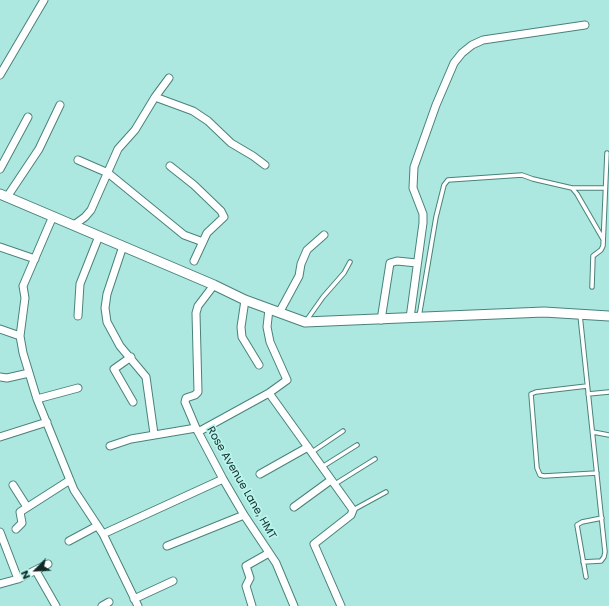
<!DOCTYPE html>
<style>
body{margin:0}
#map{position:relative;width:609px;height:606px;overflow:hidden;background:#ade8e0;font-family:Poppins,sans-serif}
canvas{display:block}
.north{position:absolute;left:16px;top:550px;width:40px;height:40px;-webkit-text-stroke:3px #baf6ed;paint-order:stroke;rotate:246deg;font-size:11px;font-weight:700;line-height:16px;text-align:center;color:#122a27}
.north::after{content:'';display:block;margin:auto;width:14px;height:18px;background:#122a27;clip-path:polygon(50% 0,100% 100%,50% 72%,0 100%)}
</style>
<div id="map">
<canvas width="609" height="606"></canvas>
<div class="north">N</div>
</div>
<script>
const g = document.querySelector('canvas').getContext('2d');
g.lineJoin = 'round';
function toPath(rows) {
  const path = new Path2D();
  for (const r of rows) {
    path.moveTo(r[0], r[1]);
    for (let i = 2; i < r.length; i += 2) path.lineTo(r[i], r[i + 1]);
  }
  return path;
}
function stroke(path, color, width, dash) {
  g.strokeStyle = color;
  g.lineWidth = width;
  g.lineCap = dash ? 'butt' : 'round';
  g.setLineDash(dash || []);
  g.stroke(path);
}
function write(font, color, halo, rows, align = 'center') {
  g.font = font + ' Poppins,sans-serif';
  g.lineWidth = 3.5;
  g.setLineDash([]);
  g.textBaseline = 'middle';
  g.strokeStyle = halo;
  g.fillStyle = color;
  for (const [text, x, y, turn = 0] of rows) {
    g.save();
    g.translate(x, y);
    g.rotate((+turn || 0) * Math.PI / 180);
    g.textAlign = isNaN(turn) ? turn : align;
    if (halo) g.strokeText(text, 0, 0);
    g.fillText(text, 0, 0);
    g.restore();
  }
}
const service = toPath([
 [572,188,605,188],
 [592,287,593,256,601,250,603,246,607,153],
 [580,315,605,552,604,557,601,561,583,562],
 [419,317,436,217,444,185,448,180,522,175,533,179,572,188,577,194,603,239],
 [306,321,323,297,344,273,350,262],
 [587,386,536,392,531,394,537,468,540,475,544,476,597,473],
 [588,394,609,392],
 [593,432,609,435],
 [312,452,343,431],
 [322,467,357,445],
 [335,484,375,459],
 [353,510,386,492],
 [586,577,577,525,582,522,602,518]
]);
const minor = toPath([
 [0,75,44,0],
 [155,97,193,111,208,121,231,143,253,156,265,165],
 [78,160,108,173,184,235,203,242],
 [170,166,194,185,221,211,224,217,207,233,194,261],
 [0,169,28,117],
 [7,197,39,149,60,105],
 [53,216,23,286,25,298,20,336,23,353,37,399,74,490,103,534,138,606],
 [74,225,85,217,91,210,118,149,135,130,155,97,169,78],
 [123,246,107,294,105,308,107,322,120,346,146,377,154,434],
 [0,247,35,259],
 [214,285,198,306,196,313,198,392,195,395,186,398,185,402,196,428,223,479,244,515,276,563,294,606],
 [245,300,241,327,242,337,259,365],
 [279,313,299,276,301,264,307,250,324,235],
 [78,316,80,284,99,236],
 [410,318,423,223,423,214,413,188,414,167,436,105,454,63,462,53,472,45,483,40,585,25],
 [381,320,390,263,397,261,417,263],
 [0,329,20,336],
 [131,357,114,369,133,402],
 [0,377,7,378,29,373],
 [269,393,353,510,351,515,314,544,341,606],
 [37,399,78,388],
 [198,432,269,393,287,380,270,342,267,327,269,309],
 [0,437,47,422],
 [110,446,131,439,196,428],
 [260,474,308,447],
 [13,485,27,507],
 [294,507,331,480],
 [16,529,22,523,20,512,70,480],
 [0,532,18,579],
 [103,534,223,479],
 [69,541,97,526],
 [167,546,244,515],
 [36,571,56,606],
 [0,584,18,579,48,564],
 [134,599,173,581],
 [102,606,109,602],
 [252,606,246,586,250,578,246,566,269,553]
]);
const tertiary = toPath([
 [0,194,214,285,245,300,305,322,544,312,609,316]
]);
stroke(service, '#49827b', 5.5);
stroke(minor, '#49827b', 9);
stroke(tertiary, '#49827b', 11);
stroke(service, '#fff', 3.5);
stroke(minor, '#fff', 7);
stroke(tertiary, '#fff', 9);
write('11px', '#122a27', '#baf6ed', [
 ["Rose Avenue Lane, HMT",241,483,60]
]);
</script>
